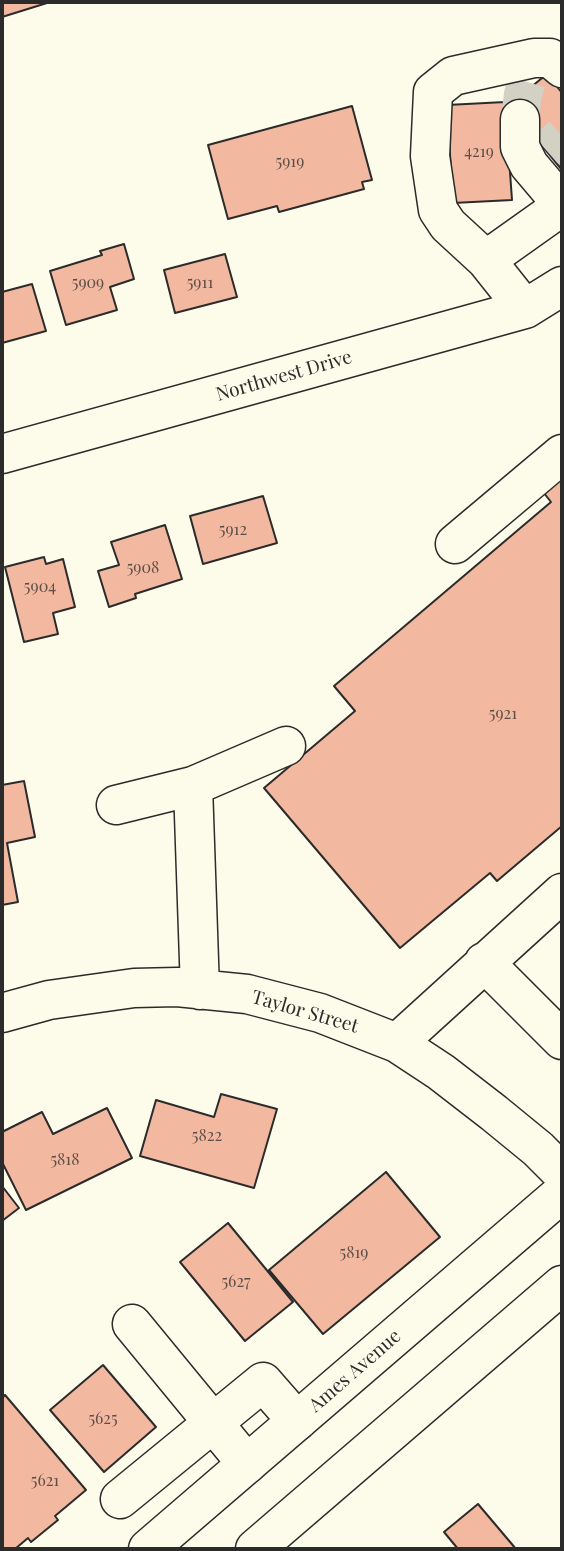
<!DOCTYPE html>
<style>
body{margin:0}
#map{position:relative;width:564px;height:1551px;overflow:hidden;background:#fdfbea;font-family:"Playfair Display",serif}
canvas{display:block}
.frame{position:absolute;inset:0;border:4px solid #2b2b2b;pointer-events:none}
</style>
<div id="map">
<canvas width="564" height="1551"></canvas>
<div class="frame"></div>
</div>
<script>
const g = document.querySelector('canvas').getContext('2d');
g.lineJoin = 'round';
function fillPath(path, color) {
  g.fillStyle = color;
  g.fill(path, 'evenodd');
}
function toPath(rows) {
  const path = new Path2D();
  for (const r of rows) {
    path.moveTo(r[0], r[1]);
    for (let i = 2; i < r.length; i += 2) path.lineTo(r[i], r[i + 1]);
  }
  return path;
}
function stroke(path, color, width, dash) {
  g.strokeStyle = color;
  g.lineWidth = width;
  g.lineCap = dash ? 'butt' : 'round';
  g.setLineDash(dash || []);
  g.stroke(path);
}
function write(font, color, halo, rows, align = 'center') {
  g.font = font + ' "Playfair Display",serif';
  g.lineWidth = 5;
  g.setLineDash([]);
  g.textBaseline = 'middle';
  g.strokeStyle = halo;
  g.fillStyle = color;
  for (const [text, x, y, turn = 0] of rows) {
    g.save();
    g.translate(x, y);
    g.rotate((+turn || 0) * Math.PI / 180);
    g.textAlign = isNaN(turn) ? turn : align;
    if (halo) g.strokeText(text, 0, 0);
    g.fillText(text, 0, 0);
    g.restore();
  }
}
const building = toPath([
 [2,2,47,2,47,3,2,17,2,2],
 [547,74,562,93,562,170,509,105,547,74],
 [505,102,512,200,453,203,447,105,505,102],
 [352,106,372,180,362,182,364,189,279,212,277,206,228,219,208,145,352,106],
 [124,244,134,279,110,287,117,310,66,325,50,271,102,255,100,251,124,244],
 [225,254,237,297,175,313,164,270,225,254],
 [32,284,46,331,2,343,2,292,32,284],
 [562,469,562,826,497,881,490,873,400,948,264,788,355,711,334,686,551,502,540,488,562,469],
 [263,496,277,543,203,564,190,516,263,496],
 [165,525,182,579,135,594,136,598,109,607,98,571,119,565,111,542,165,525],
 [44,557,46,564,63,559,75,607,53,613,58,634,24,642,5,567,44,557],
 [24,781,35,837,7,843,18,902,2,905,2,785,24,781],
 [221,1094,277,1109,254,1188,140,1156,156,1100,214,1117,221,1094],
 [107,1108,132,1158,26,1210,2,1162,2,1132,42,1112,53,1134,107,1108],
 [386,1172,440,1237,323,1334,269,1270,386,1172],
 [2,1186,19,1208,2,1221,2,1186],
 [228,1223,293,1302,245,1341,180,1262,228,1223],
 [103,1365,156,1427,104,1472,50,1410,103,1365],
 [5,1395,86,1490,55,1516,58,1520,31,1542,28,1538,15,1549,2,1549,2,1398,5,1395],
 [478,1504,516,1549,458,1549,444,1532,478,1504]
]);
fillPath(building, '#f2b8a0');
stroke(building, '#2b2b2b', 2);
stroke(toPath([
 [520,119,523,94,534,58],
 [546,150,562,136]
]), '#d3d1c4', 38, [38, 19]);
const minor = toPath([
 [520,119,520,147,529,165,562,204],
 [486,260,562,206],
 [525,309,486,260,448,225,438,210,430,156,433,92,453,76,534,58,550,58,562,68],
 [2,454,525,309,562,286],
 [455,544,562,454],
 [116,805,193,786],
 [484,962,562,1040],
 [200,990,193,786,286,746],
 [2,1013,49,1000,134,988,177,987,247,994,320,1013,397,1043,441,1072,494,1113,538,1149,562,1173],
 [397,1043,562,893],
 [132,1324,247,1464],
 [120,1499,263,1382,297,1421]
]);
const major = toPath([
 [148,1549,562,1193],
 [255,1549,562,1285]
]);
stroke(minor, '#2b2b2b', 41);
stroke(major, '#2b2b2b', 41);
stroke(minor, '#fdfbea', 38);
stroke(major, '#fdfbea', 38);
write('16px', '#5d4e48', null, [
 ["4219",479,152],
 ["5919",290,162],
 ["5909",88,283],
 ["5911",200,283],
 ["5912",233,530],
 ["5908",143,568],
 ["5904",40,587],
 ["5921",503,714],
 ["5822",207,1136],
 ["5818",65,1160],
 ["5819",354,1253],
 ["5627",236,1282],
 ["5625",103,1419],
 ["5621",45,1481]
]);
write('19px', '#2b2b2b', '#fdfbea', [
 ["Northwest Drive",284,376,-16],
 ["Taylor Street",305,1012,16],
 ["Ames Avenue",355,1371,-41]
]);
</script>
